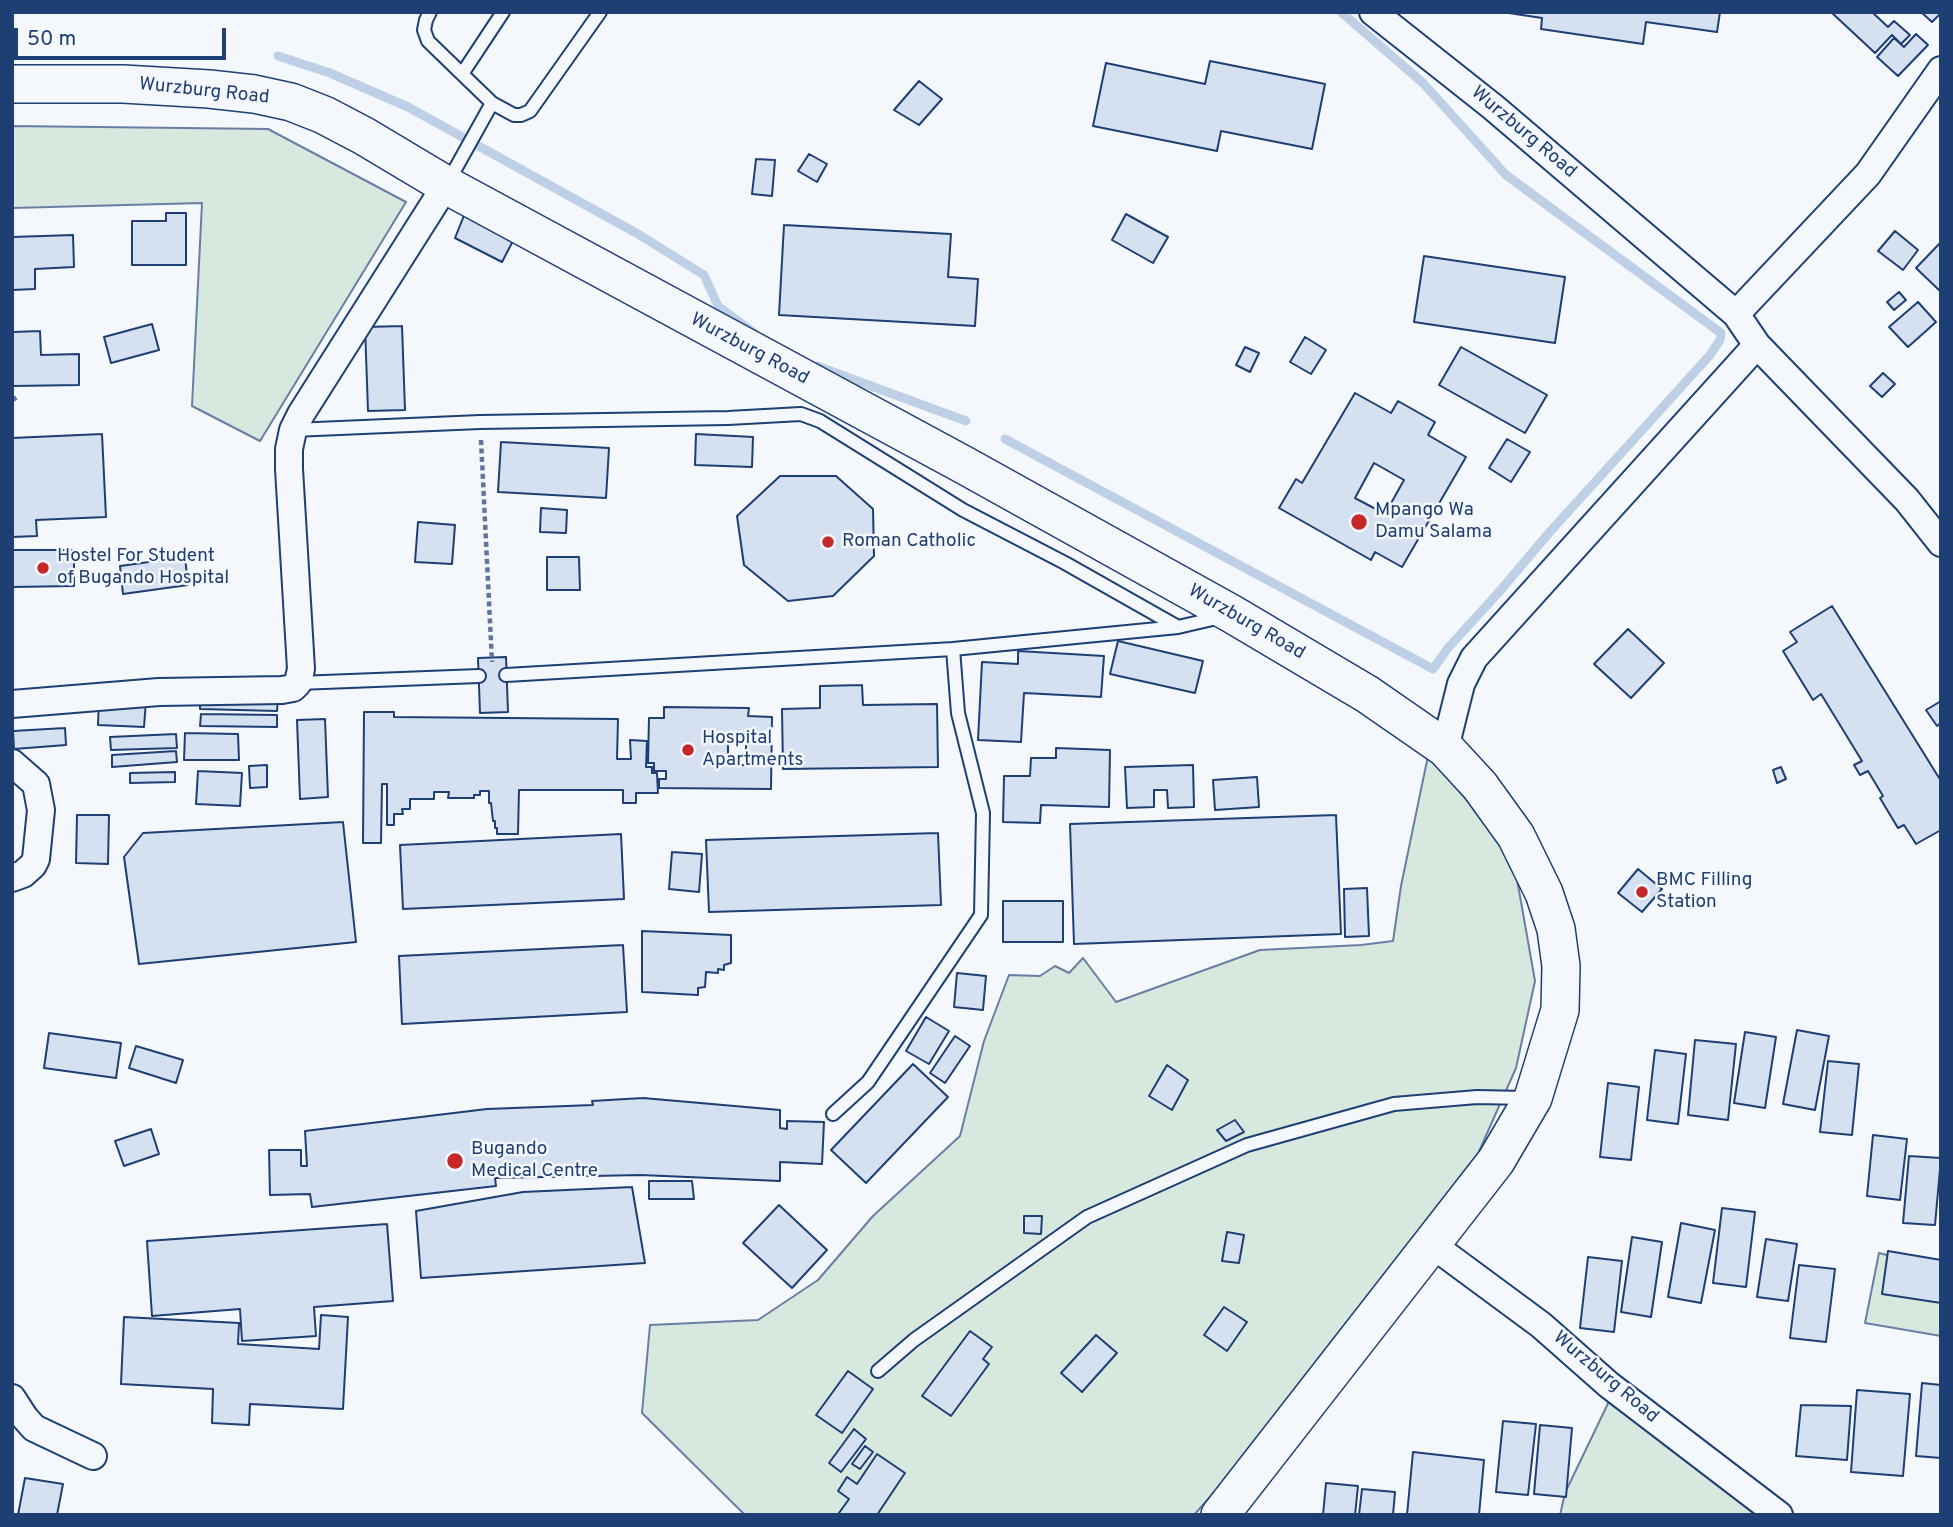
<!DOCTYPE html>
<style>
body{margin:0}
#map{position:relative;width:1953px;height:1527px;overflow:hidden;background:#f4f7fb;font-family:Overpass,sans-serif}
canvas{display:block}
.frame{position:absolute;inset:0;border:14px solid #1d3f73;pointer-events:none}
.scale{position:absolute;left:14px;top:28px;width:212px;height:32px;box-sizing:border-box;border:4px solid #1d3f73;border-top:0;padding-left:9px;font-size:21px;line-height:24px;white-space:nowrap;color:#1d3f73;-webkit-text-stroke:5px #f4f7fb;paint-order:stroke}
</style>
<div id="map">
<canvas width="1953" height="1527"></canvas>
<div class="frame"></div>
<div class="scale">50 m</div>
</div>
<script>
const g = document.querySelector('canvas').getContext('2d');
g.lineJoin = 'round';
function fillPath(path, color) {
  g.fillStyle = color;
  g.fill(path, 'evenodd');
}
function toPath(rows) {
  const path = new Path2D();
  for (const r of rows) {
    path.moveTo(r[0], r[1]);
    for (let i = 2; i < r.length; i += 2) path.lineTo(r[i], r[i + 1]);
  }
  return path;
}
function stroke(path, color, width, dash) {
  g.strokeStyle = color;
  g.lineWidth = width;
  g.lineCap = dash ? 'butt' : 'round';
  g.setLineDash(dash || []);
  g.stroke(path);
}
function write(font, color, halo, rows, align = 'center') {
  g.font = font + ' Overpass,sans-serif';
  g.lineWidth = 5;
  g.setLineDash([]);
  g.textBaseline = 'middle';
  g.strokeStyle = halo;
  g.fillStyle = color;
  for (const [text, x, y, turn = 0] of rows) {
    g.save();
    g.translate(x, y);
    g.rotate((+turn || 0) * Math.PI / 180);
    g.textAlign = isNaN(turn) ? turn : align;
    if (halo) g.strokeText(text, 0, 0);
    g.fillText(text, 0, 0);
    g.restore();
  }
}
const green = toPath([
 [12,126,268,129,406,202,260,441,192,406,202,203,12,208,12,126],
 [1428,756,1512,851,1535,981,1516,1068,1465,1183,1268,1432,1194,1515,745,1515,642,1413,650,1325,758,1320,818,1280,873,1216,960,1136,984,1041,1009,975,1040,976,1055,966,1069,973,1083,958,1116,1002,1260,950,1361,945,1393,941,1401,886,1428,756],
 [1879,1253,1941,1269,1941,1336,1865,1323,1879,1253],
 [1613,1393,1770,1515,1560,1515,1565,1493,1613,1393]
]);
fillPath(green, '#d7e8df');
stroke(green, '#687fa3', 2);
stroke(toPath([
 [278,56,330,73,408,107,638,234,704,275,718,306,753,332],
 [817,366,966,421],
 [1005,439,1433,669,1448,648,1499,592,1548,534,1710,355,1720,340,1721,333,1506,175,1423,83,1341,12]
]), '#bed0e5', 9);
const building = toPath([
 [1502,12,1720,12,1717,32,1646,22,1643,44,1541,29,1542,18,1502,12],
 [1831,12,1872,12,1888,27,1894,21,1910,35,1901,44,1892,35,1875,53,1831,12],
 [1921,12,1941,12,1941,13,1932,22,1921,12],
 [1916,34,1928,45,1898,76,1877,57,1894,38,1904,47,1916,34],
 [1210,61,1325,84,1312,149,1221,131,1217,151,1093,126,1106,63,1205,84,1210,61],
 [919,81,942,99,919,125,894,110,919,81],
 [809,154,827,164,817,182,798,171,809,154],
 [756,159,775,160,772,196,752,194,756,159],
 [166,213,186,213,186,265,132,265,132,221,166,221,166,213],
 [465,213,514,239,502,262,455,238,465,213],
 [1126,214,1168,237,1153,263,1112,240,1126,214],
 [784,225,951,234,948,277,978,279,975,326,779,315,784,225],
 [1895,231,1918,250,1903,270,1878,251,1895,231],
 [73,235,74,267,35,269,35,289,12,290,12,237,73,235],
 [1941,242,1941,292,1916,268,1941,242],
 [1424,256,1565,277,1555,343,1414,322,1424,256],
 [1899,292,1906,300,1894,310,1887,302,1899,292],
 [1918,302,1936,322,1908,347,1889,327,1918,302],
 [152,324,159,350,111,363,104,337,152,324],
 [402,326,405,410,368,411,365,327,402,326],
 [40,331,41,355,79,354,79,385,12,386,12,332,40,331],
 [1305,337,1326,350,1311,374,1290,362,1305,337],
 [1245,347,1259,353,1250,372,1236,365,1245,347],
 [1461,347,1547,395,1525,433,1439,385,1461,347],
 [1883,373,1895,384,1882,397,1870,386,1883,373],
 [1355,393,1391,413,1398,401,1435,422,1428,435,1466,457,1402,567,1375,552,1371,560,1279,508,1296,479,1302,483,1355,393],
 [1374,463,1404,480,1385,514,1355,498,1374,463],
 [102,434,106,517,36,520,37,536,12,537,12,438,102,434],
 [696,434,753,437,752,467,695,465,696,434],
 [1507,439,1530,452,1511,482,1489,468,1507,439],
 [501,442,609,448,606,498,498,492,501,442],
 [780,476,836,476,873,509,874,556,833,596,788,601,744,565,737,516,780,476],
 [541,508,567,510,566,533,540,532,541,508],
 [418,522,455,525,452,564,415,562,418,522],
 [12,550,74,550,74,586,12,587,12,550],
 [185,557,188,585,123,594,120,566,185,557],
 [547,557,579,557,580,590,547,590,547,557],
 [1832,606,1941,781,1941,830,1916,844,1904,825,1898,828,1880,798,1883,796,1868,771,1860,775,1854,765,1862,761,1821,694,1813,700,1783,651,1797,642,1790,632,1832,606],
 [1628,629,1664,663,1631,698,1594,664,1628,629],
 [1118,641,1203,661,1195,693,1110,674,1118,641],
 [1018,651,1104,656,1101,697,1024,693,1021,742,978,740,982,662,1018,664,1018,651],
 [506,657,508,712,480,713,478,658,506,657],
 [862,685,863,705,937,704,938,767,783,769,782,709,820,708,820,686,862,685],
 [200,696,278,697,277,711,200,709,200,696],
 [99,699,146,701,144,727,98,725,99,699],
 [1941,701,1941,723,1937,726,1926,710,1941,701],
 [664,707,749,708,748,716,772,717,771,789,659,788,659,779,666,779,666,771,654,771,654,763,648,763,649,718,664,718,664,707],
 [728,737,746,738,746,765,728,765,728,737],
 [364,712,394,712,394,717,618,719,617,759,631,759,630,740,647,741,646,767,652,767,652,773,657,773,658,793,636,793,636,803,623,803,623,790,519,790,518,834,497,834,497,828,495,828,495,821,493,821,491,803,489,803,489,791,480,791,480,795,474,795,474,798,448,798,449,792,434,792,434,799,410,799,410,809,402,809,403,814,394,814,394,825,387,825,387,784,382,784,381,843,363,843,364,712],
 [201,714,277,715,277,727,200,726,201,714],
 [325,719,328,797,300,799,297,720,325,719],
 [65,728,66,745,14,749,13,731,65,728],
 [185,733,238,734,239,760,184,760,185,733],
 [176,734,177,748,111,750,110,737,176,734],
 [1056,748,1110,750,1109,807,1041,805,1040,823,1003,822,1004,776,1030,776,1031,758,1056,758,1056,748],
 [176,751,177,762,112,767,112,755,176,751],
 [267,765,267,787,250,788,249,766,267,765],
 [1193,765,1194,807,1168,808,1167,790,1154,790,1154,807,1127,808,1125,767,1193,765],
 [1781,767,1786,779,1777,783,1773,770,1781,767],
 [198,771,242,773,240,806,196,804,198,771],
 [175,772,175,782,130,783,130,773,175,772],
 [1257,777,1259,807,1215,810,1213,780,1257,777],
 [77,815,109,815,108,864,76,863,77,815],
 [1336,815,1341,934,1074,944,1070,824,1336,815],
 [343,822,356,942,139,964,124,857,143,833,343,822],
 [938,833,941,905,709,912,706,840,938,833],
 [621,834,624,899,403,909,400,845,621,834],
 [672,852,702,854,699,892,669,889,672,852],
 [1638,869,1662,889,1642,912,1618,893,1638,869],
 [1367,888,1369,936,1345,937,1344,889,1367,888],
 [1003,901,1063,901,1063,942,1003,942,1003,901],
 [642,931,731,935,731,963,724,965,724,970,718,969,718,973,706,972,705,987,698,988,698,995,642,992,642,931],
 [623,945,627,1012,402,1024,399,956,623,945],
 [957,973,986,976,983,1010,954,1007,957,973],
 [926,1017,949,1031,929,1064,906,1051,926,1017],
 [1797,1030,1829,1036,1815,1110,1783,1104,1797,1030],
 [1745,1032,1776,1037,1765,1108,1734,1103,1745,1032],
 [49,1033,121,1043,116,1078,44,1068,49,1033],
 [955,1036,970,1046,945,1083,930,1073,955,1036],
 [1695,1040,1736,1044,1728,1120,1688,1115,1695,1040],
 [136,1046,183,1060,176,1083,129,1068,136,1046],
 [1655,1050,1686,1054,1678,1124,1647,1120,1655,1050],
 [1828,1061,1859,1064,1852,1135,1820,1132,1828,1061],
 [913,1064,948,1097,866,1183,831,1150,913,1064],
 [1167,1065,1188,1080,1172,1110,1149,1096,1167,1065],
 [1608,1083,1639,1087,1631,1160,1600,1157,1608,1083],
 [643,1098,780,1110,780,1128,787,1129,787,1121,824,1122,822,1164,780,1162,780,1181,641,1175,495,1178,496,1186,312,1207,310,1194,270,1195,269,1150,301,1150,301,1166,307,1166,305,1131,487,1109,593,1105,592,1101,643,1098],
 [1235,1120,1244,1132,1226,1141,1217,1130,1235,1120],
 [151,1129,159,1154,124,1166,115,1141,151,1129],
 [1873,1135,1907,1139,1900,1200,1867,1196,1873,1135],
 [1909,1156,1941,1158,1935,1225,1903,1223,1909,1156],
 [649,1181,692,1181,694,1199,649,1199,649,1181],
 [632,1187,645,1263,421,1278,416,1211,523,1192,632,1187],
 [779,1205,827,1250,792,1288,743,1243,779,1205],
 [1722,1208,1755,1212,1746,1287,1713,1283,1722,1208],
 [1024,1216,1042,1216,1041,1234,1024,1233,1024,1216],
 [1681,1223,1715,1230,1701,1303,1668,1297,1681,1223],
 [387,1224,393,1301,314,1307,316,1336,242,1341,240,1309,152,1316,147,1241,387,1224],
 [1227,1232,1244,1235,1239,1263,1222,1261,1227,1232],
 [1632,1237,1662,1242,1651,1317,1621,1312,1632,1237],
 [1766,1239,1797,1244,1788,1301,1757,1297,1766,1239],
 [1888,1251,1941,1260,1941,1303,1882,1294,1888,1251],
 [1588,1257,1622,1261,1614,1332,1580,1328,1588,1257],
 [1799,1265,1835,1269,1826,1342,1790,1338,1799,1265],
 [1224,1307,1247,1322,1227,1351,1204,1335,1224,1307],
 [321,1315,348,1317,343,1409,250,1404,249,1425,212,1423,213,1389,121,1384,124,1317,239,1323,238,1344,319,1349,321,1315],
 [970,1331,992,1347,983,1359,989,1364,951,1416,922,1396,970,1331],
 [1096,1335,1117,1353,1082,1392,1061,1373,1096,1335],
 [848,1371,873,1389,842,1433,816,1415,848,1371],
 [1922,1383,1941,1385,1941,1458,1916,1456,1922,1383],
 [1857,1390,1910,1394,1903,1476,1851,1472,1857,1390],
 [1801,1405,1851,1406,1847,1460,1796,1456,1801,1405],
 [1503,1421,1536,1424,1528,1495,1496,1492,1503,1421],
 [1540,1425,1572,1428,1566,1497,1534,1494,1540,1425],
 [854,1429,866,1439,841,1472,829,1463,854,1429],
 [865,1446,873,1452,860,1469,852,1464,865,1446],
 [1413,1452,1484,1460,1479,1515,1407,1515,1413,1452],
 [877,1454,905,1473,877,1515,841,1515,839,1513,849,1499,838,1491,847,1477,857,1484,877,1454],
 [25,1478,63,1484,57,1515,18,1515,25,1478],
 [1326,1483,1358,1486,1355,1515,1323,1515,1326,1483],
 [1362,1489,1395,1492,1393,1515,1359,1515,1362,1489]
]);
fillPath(building, '#d5e0f0');
stroke(building, '#1d3f73', 2);
const service = toPath([
 [430,12,426,20,424,30,428,41,492,103,514,115,521,115,530,111,600,12],
 [462,74,503,12],
 [448,182,492,103],
 [293,430,480,422,728,418,801,414,820,421,963,510,1065,563,1178,627],
 [506,675,953,649,1178,627,1221,617],
 [298,683,479,676],
 [833,1114,868,1082,981,915,983,813,958,713,953,649],
 [878,1371,914,1340,1087,1217,1247,1145,1394,1104,1477,1097,1526,1098]
]);
const minor = toPath([
 [1373,12,1493,107,1736,314,1757,345,1907,500,1941,543],
 [1736,314,1868,174,1941,70],
 [12,704,159,692,282,690,293,688,298,683,301,669,289,469,289,449,293,430,301,414,446,185],
 [1445,748,1461,684,1474,658,1757,345],
 [12,763,36,784,41,810,36,859,33,865,23,874,12,878],
 [1430,1243,1541,1325,1609,1385,1779,1515],
 [12,1398,25,1418,34,1428,93,1456]
]);
const secondary = toPath([
 [12,84,123,84,209,89,254,94,291,102,324,115,364,136,446,185,964,465,1232,614,1367,694,1445,748,1480,786,1516,836,1544,893,1556,929,1561,966,1560,1010,1533,1098,1496,1161,1220,1515]
]);
stroke(service, '#1d3f73', 16);
stroke(minor, '#1d3f73', 30);
stroke(secondary, '#1d3f73', 40);
stroke(toPath([
 [12,400,18,397],
 [481,440,492,662]
]), '#5e769c', 4.5, [5, 3.5]);
stroke(service, '#f4f7fb', 12);
stroke(minor, '#f4f7fb', 26);
stroke(secondary, '#f4f7fb', 37);
for (const [x, y, r, color] of [
 [1359,522,9,"#c62828"],
 [828,542,7,"#c62828"],
 [43,568,7,"#c62828"],
 [688,750,7,"#c62828"],
 [1642,892,7,"#c62828"],
 [455,1161,9,"#c62828"]
]) {
  const dot = new Path2D();
  dot.arc(x, y, r, 0, 2 * Math.PI);
  g.fillStyle = color;
  g.fill(dot);
  stroke(dot, '#f4f7fb', 2.5);
}
write('19px', '#1d3f73', '#f4f7fb', [
 ["Wurzburg Road",204,92,6],
 ["Wurzburg Road",1523,133,40],
 ["Wurzburg Road",749,350,28],
 ["Wurzburg Road",1246,623,30],
 ["Wurzburg Road",1605,1378,40]
]);
write('19px', '#1d3f73', '#f4f7fb', [
 ["Mpango Wa",1375,511],
 ["Damu Salama",1375,533],
 ["Roman Catholic",842,542],
 ["Hostel For Student",57,557],
 ["of Bugando Hospital",57,579],
 ["Hospital",702,739],
 ["Apartments",702,761],
 ["BMC Filling",1656,881],
 ["Station",1656,903],
 ["Bugando",471,1150],
 ["Medical Centre",471,1172]
], 'left');
</script>
